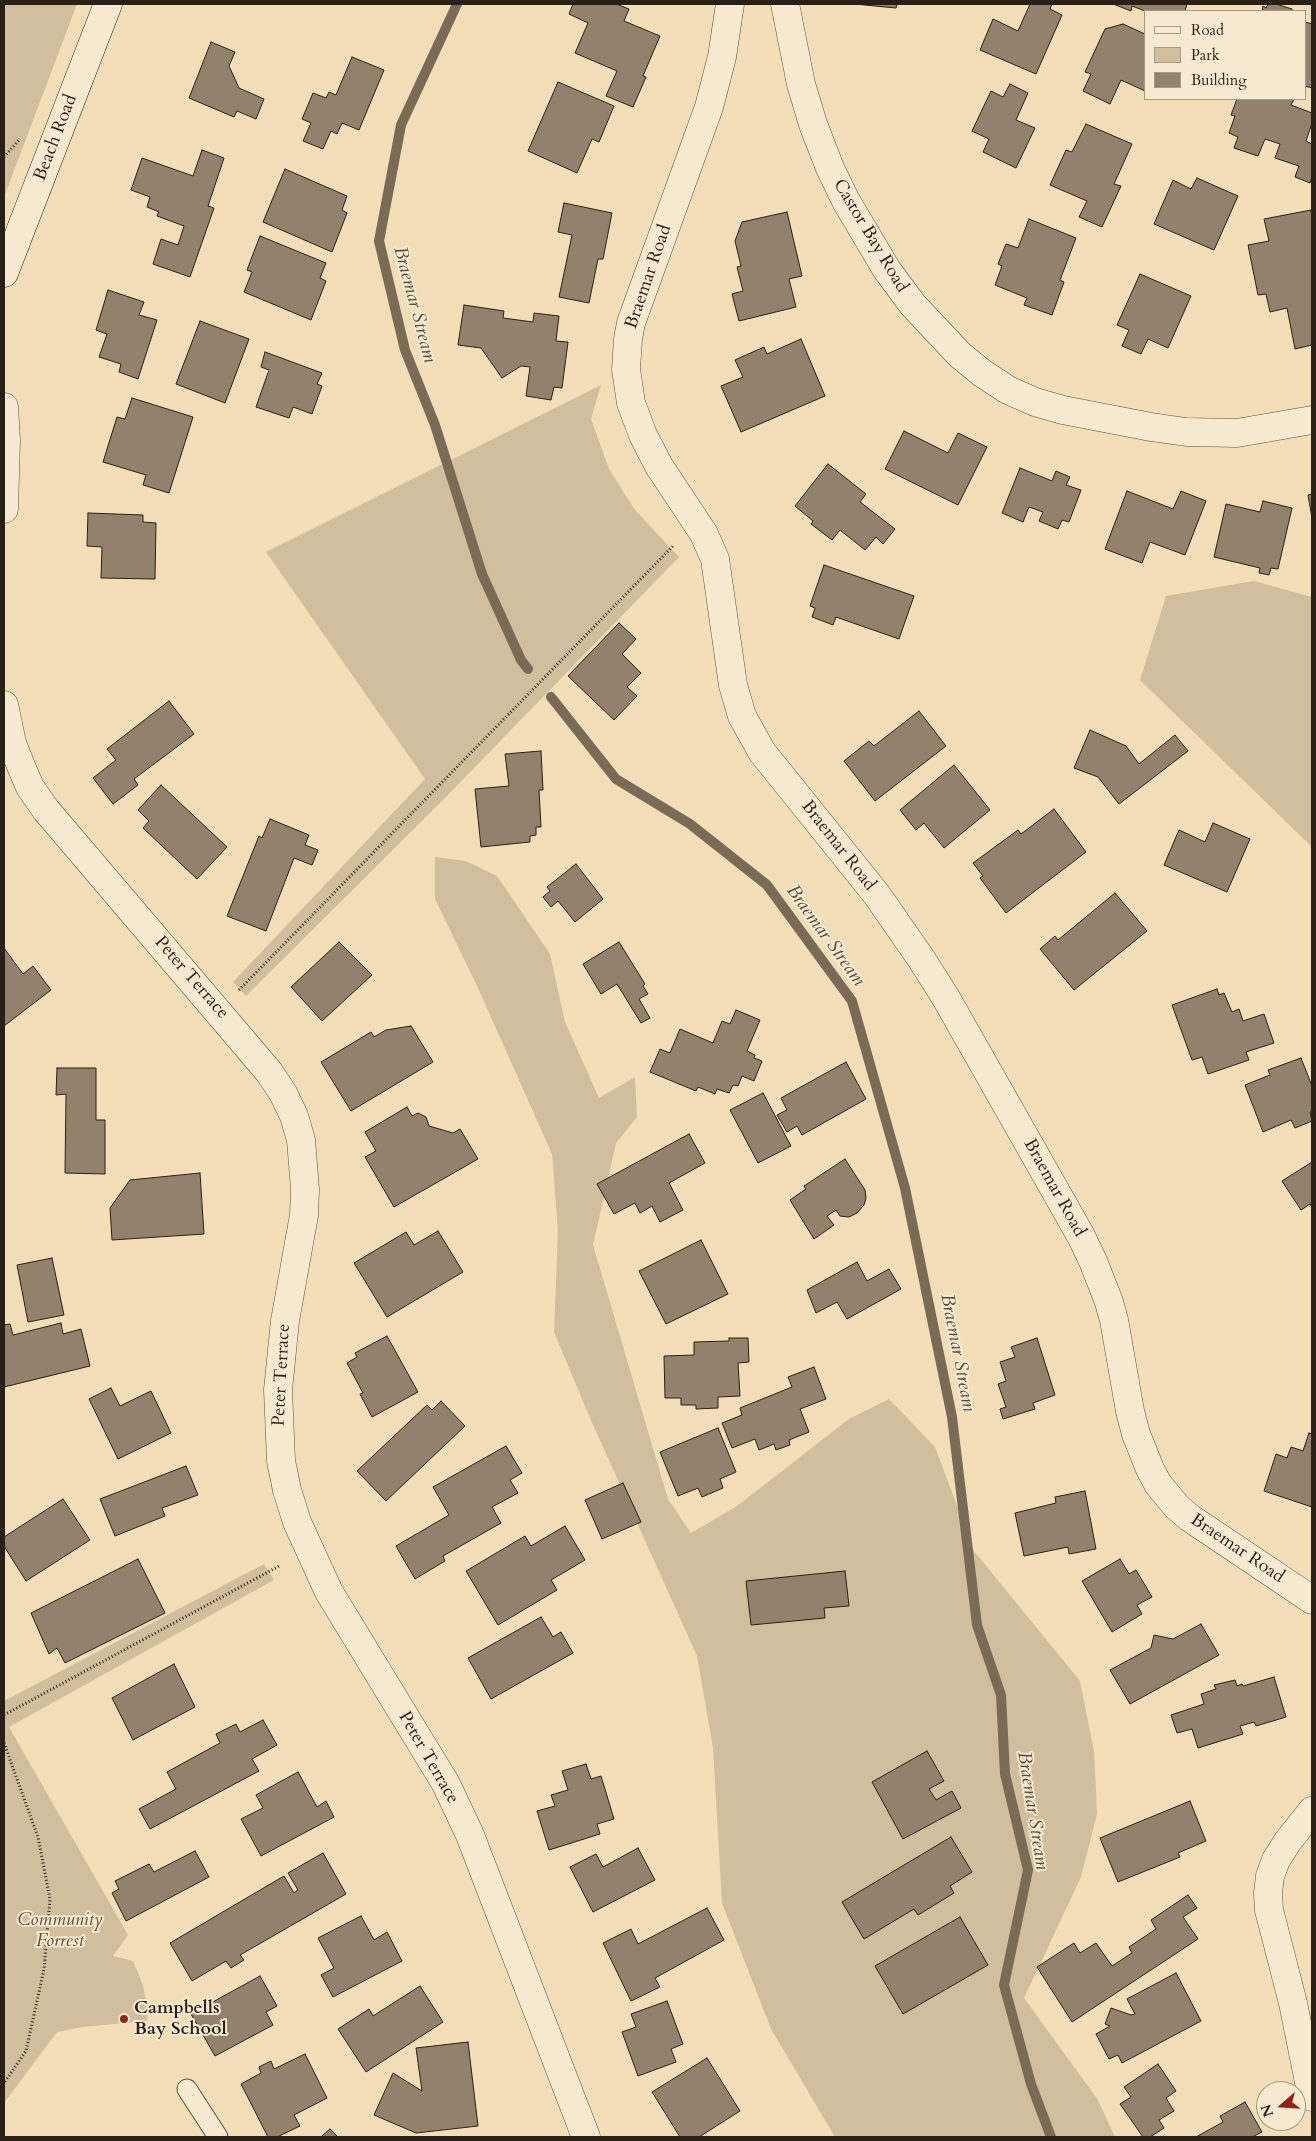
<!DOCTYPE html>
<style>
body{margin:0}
#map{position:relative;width:1316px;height:2141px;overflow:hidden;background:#f3deb8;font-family:Cardo,serif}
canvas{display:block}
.frame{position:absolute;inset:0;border:5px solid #2a1f17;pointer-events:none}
.legend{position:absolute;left:1144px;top:10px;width:162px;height:90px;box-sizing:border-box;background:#f7ead1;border:1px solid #a59987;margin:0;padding:6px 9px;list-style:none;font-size:15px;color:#2a1f17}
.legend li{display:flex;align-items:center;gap:10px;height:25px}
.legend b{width:25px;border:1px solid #a59987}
.north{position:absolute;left:1256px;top:2081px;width:50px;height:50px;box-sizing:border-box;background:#f7ead1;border:1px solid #a59987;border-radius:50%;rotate:251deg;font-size:14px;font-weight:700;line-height:20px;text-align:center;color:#2a1f17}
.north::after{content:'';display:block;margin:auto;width:18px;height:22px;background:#8f2418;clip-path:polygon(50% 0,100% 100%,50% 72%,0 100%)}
</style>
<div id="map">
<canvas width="1316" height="2141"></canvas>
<div class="frame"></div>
<ul class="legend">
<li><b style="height:6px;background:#f7ead1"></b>Road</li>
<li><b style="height:14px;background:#d1be9d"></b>Park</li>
<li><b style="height:14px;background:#93826b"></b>Building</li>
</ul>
<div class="north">N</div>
</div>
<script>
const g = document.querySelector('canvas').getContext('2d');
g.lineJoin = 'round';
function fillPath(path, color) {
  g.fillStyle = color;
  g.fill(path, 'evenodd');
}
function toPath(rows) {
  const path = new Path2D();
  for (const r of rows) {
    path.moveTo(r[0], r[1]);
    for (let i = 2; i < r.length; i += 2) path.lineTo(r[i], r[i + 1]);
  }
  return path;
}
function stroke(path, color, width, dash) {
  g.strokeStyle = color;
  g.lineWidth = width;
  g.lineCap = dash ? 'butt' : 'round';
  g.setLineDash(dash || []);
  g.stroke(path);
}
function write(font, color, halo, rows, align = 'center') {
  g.font = font + ' Cardo,serif';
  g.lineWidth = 4;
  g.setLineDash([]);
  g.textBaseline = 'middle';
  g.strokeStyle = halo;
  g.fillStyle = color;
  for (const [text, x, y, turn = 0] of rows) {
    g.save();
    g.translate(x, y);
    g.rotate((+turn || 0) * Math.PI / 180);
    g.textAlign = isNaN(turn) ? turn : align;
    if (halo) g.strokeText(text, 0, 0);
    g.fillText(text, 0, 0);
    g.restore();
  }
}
fillPath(toPath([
 [4,4,77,4,4,197],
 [601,385,591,419,609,469,635,510,679,557,441,802,246,996,233,982,425,779,266,552],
 [1254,581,1312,597,1312,847,1140,680,1166,596],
 [435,857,466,861,497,876,550,954,565,1022,599,1098,635,1077,637,1117,616,1143,593,1245,668,1499,691,1533,737,1506,849,1419,889,1399,935,1447,974,1551,1080,1681,1094,1751,1097,1814,1081,1877,1024,1998,1098,2100,1115,2137,835,2137,771,2029,722,1903,713,1748,697,1656,590,1418,554,1332,558,1231,552,1154,478,988,435,899],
 [264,1564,274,1580,9,1727,128,1935,113,1956,133,1961,143,1985,148,2013,147,2021,82,2027,57,2032,4,2103,4,1701]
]), '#d1be9d');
stroke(toPath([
 [457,4,401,125,379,241,405,350,435,425,482,574,521,660,528,669],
 [551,697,616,779,690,824,767,885,852,1001,905,1188,952,1417,977,1625,1001,1695,1005,1774,1028,1870,1004,1985,1031,2084,1051,2137]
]), '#7a6b57', 10);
const building = toPath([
 [573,4,616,4,629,9,624,21,660,36,643,76,646,77,633,107,606,96,617,71,575,53,588,23,569,14,573,4],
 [854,4,897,4,896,8,854,4],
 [1030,4,1052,4,1050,9,1062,15,1036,74,980,50,993,19,1018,31,1030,4],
 [1113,4,1187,4,1185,11,1145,11,1132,6,1131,11,1113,4],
 [1268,4,1276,4,1292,9,1292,11,1262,11,1263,6,1266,8,1268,4],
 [1305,22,1312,24,1312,88,1305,86,1305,22],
 [1123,24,1145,34,1145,91,1121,80,1110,104,1083,91,1091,74,1085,72,1105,29,1123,24],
 [211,42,235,52,229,66,239,88,264,99,256,119,237,111,234,117,189,98,211,42],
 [352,57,384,70,359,130,342,123,337,134,331,131,323,149,303,141,311,123,302,119,313,93,326,98,329,92,336,95,352,57],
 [558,82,614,106,599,142,592,139,577,173,528,151,558,82],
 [1010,84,1028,93,1016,120,1035,128,1016,168,983,152,989,139,972,131,991,91,1003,97,1010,84],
 [1237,99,1294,99,1291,105,1312,113,1312,123,1306,141,1312,144,1312,177,1310,183,1295,177,1299,166,1275,158,1280,144,1265,139,1258,156,1234,148,1238,137,1229,133,1235,116,1231,115,1237,99],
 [1086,124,1132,144,1114,184,1121,186,1102,227,1079,217,1087,201,1050,185,1066,150,1072,152,1086,124],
 [202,150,224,158,208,206,214,208,190,277,153,264,161,239,178,245,184,226,157,216,159,212,147,207,150,197,131,190,142,158,193,176,202,150],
 [285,169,347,196,342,210,347,213,332,252,263,222,285,169],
 [1197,178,1238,196,1214,250,1154,224,1173,180,1191,189,1197,178],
 [564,203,612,213,603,259,598,259,589,303,559,297,572,235,558,232,564,203],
 [1311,210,1312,218,1312,345,1295,349,1287,308,1270,312,1266,294,1258,295,1248,245,1269,241,1264,219,1311,210],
 [787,212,802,276,789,279,796,307,739,321,732,294,743,291,737,267,741,266,735,241,742,222,787,212],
 [1029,219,1076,238,1060,280,1064,282,1052,315,1024,305,1027,298,995,285,1002,266,998,264,1006,244,1018,248,1029,219],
 [260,236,326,263,320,278,326,281,311,320,244,292,252,272,247,270,260,236],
 [1140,274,1191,296,1168,348,1148,339,1141,354,1122,346,1129,330,1117,325,1140,274],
 [108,290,144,302,139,315,157,320,138,379,119,372,121,364,99,357,107,334,96,330,108,290],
 [464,305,504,311,503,318,533,322,534,313,559,316,556,341,568,342,562,388,554,387,551,400,526,396,530,367,521,366,502,378,481,348,458,345,464,305],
 [200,321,249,339,225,403,176,384,200,321],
 [801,339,825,396,741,432,721,386,743,377,735,360,764,347,767,354,801,339],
 [265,352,322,373,317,384,322,386,312,414,293,407,289,418,256,407,269,370,261,367,265,352],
 [132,398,193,417,169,493,143,485,146,475,103,462,117,417,125,419,132,398],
 [904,431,948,453,958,433,987,447,958,505,885,469,904,431],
 [828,464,866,494,860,502,895,529,883,544,876,537,865,550,840,530,832,540,811,524,813,521,795,506,828,464],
 [1020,468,1052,481,1056,471,1070,477,1066,485,1081,490,1069,522,1062,520,1058,529,1039,521,1043,512,1029,507,1023,522,1002,513,1020,468],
 [1127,491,1173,509,1181,491,1206,501,1185,555,1150,542,1142,563,1105,549,1127,491],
 [1312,494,1312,518,1308,495,1312,494],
 [1263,501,1292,508,1278,569,1271,568,1269,575,1259,573,1260,568,1214,557,1226,504,1260,512,1263,501],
 [88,513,143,515,143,522,156,523,155,579,101,578,102,547,87,546,88,513],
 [824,565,914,596,899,639,836,617,833,625,812,617,815,608,810,606,824,565],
 [619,623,636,639,622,654,641,673,627,687,637,696,614,720,568,676,619,623],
 [169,701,194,734,134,779,138,785,113,804,93,778,116,760,107,749,169,701],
 [919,711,946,746,875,801,844,761,869,741,874,746,919,711],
 [1090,730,1126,746,1139,764,1175,735,1188,751,1119,804,1098,777,1074,768,1090,730],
 [541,751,543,790,539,790,541,827,536,827,536,835,530,836,530,842,481,847,475,789,509,786,505,754,541,751],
 [954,765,990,810,944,848,924,823,916,830,900,810,954,765],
 [161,785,227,847,197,879,143,828,149,821,138,810,161,785],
 [1054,809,1086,852,1006,913,980,878,983,876,973,863,1018,830,1021,834,1054,809],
 [270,819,309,835,305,845,318,850,312,865,294,858,266,931,227,916,259,836,262,838,270,819],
 [1213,823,1250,839,1227,892,1164,865,1179,830,1205,842,1213,823],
 [576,864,603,899,575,922,558,901,551,907,543,897,550,891,547,887,576,864],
 [1115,893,1147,931,1074,990,1040,949,1055,936,1058,940,1115,893],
 [339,942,372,975,322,1021,291,987,339,942],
 [619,942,645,984,643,986,648,994,639,999,650,1018,641,1023,617,984,601,994,583,964,619,942],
 [4,948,23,974,33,966,51,990,4,1026,4,948],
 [1217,989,1219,995,1224,993,1232,1012,1239,1009,1243,1021,1264,1014,1274,1043,1246,1052,1249,1060,1208,1074,1202,1057,1192,1060,1172,1005,1217,989],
 [736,1010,760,1020,747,1051,755,1055,754,1058,762,1061,754,1081,742,1076,738,1086,733,1085,729,1093,717,1089,715,1094,698,1087,696,1091,650,1072,660,1049,670,1053,680,1029,713,1043,722,1021,730,1024,736,1010],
 [411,1026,433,1062,351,1111,321,1062,371,1032,374,1037,386,1030,411,1026],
 [1301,1058,1312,1086,1312,1112,1310,1112,1312,1121,1295,1128,1291,1120,1263,1132,1245,1085,1270,1075,1268,1070,1301,1058],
 [846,1062,866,1099,802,1135,797,1126,787,1132,777,1115,787,1110,781,1098,846,1062],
 [57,1068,96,1068,96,1120,105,1120,105,1174,65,1173,66,1094,56,1095,57,1068],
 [763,1093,791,1146,758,1163,730,1110,763,1093],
 [407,1107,412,1116,418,1113,426,1117,429,1126,453,1133,460,1129,478,1159,394,1207,365,1157,376,1151,365,1132,407,1107],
 [689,1134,705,1163,669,1183,683,1210,660,1222,652,1206,640,1213,635,1203,614,1214,597,1184,689,1134],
 [845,1159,865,1190,866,1198,864,1205,857,1213,849,1217,840,1216,836,1210,827,1216,834,1225,814,1239,790,1200,806,1189,804,1186,845,1159],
 [1312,1162,1312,1207,1310,1204,1301,1210,1282,1181,1312,1162],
 [200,1173,204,1234,112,1240,110,1208,130,1180,200,1173],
 [438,1231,463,1272,387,1317,354,1263,406,1232,414,1245,438,1231],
 [701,1240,728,1294,666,1324,639,1271,701,1240],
 [52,1258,64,1315,28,1322,17,1265,52,1258],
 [857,1262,867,1281,889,1269,901,1289,847,1319,837,1302,816,1313,807,1290,857,1262],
 [61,1323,63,1334,81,1329,90,1366,4,1387,4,1325,10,1324,13,1335,61,1323],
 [387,1336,418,1392,372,1417,360,1394,363,1393,347,1363,357,1357,355,1353,387,1336],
 [729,1338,748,1338,749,1362,738,1363,740,1396,718,1397,718,1408,696,1409,696,1405,681,1405,681,1398,665,1398,664,1356,694,1355,694,1342,729,1341,729,1338],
 [1037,1338,1055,1395,1033,1403,1035,1409,1003,1419,1000,1409,1006,1407,998,1384,1006,1381,1000,1362,1015,1357,1011,1347,1037,1338],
 [814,1367,826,1399,800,1409,809,1432,789,1440,790,1445,776,1450,774,1444,759,1450,755,1439,732,1448,722,1423,742,1415,740,1408,792,1387,788,1377,814,1367],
 [111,1388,120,1406,151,1391,171,1433,118,1459,89,1399,111,1388],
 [441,1401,465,1426,386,1501,357,1471,427,1405,432,1410,441,1401],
 [718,1428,736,1472,720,1479,723,1488,702,1497,698,1488,678,1496,660,1452,718,1428],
 [1309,1433,1312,1434,1312,1507,1264,1491,1276,1454,1287,1458,1291,1447,1303,1451,1309,1433],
 [506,1446,522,1473,510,1480,518,1493,492,1507,501,1523,443,1556,445,1561,415,1579,396,1546,449,1515,433,1487,506,1446],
 [186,1466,198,1495,162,1508,165,1516,115,1536,100,1499,186,1466],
 [623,1483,641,1522,602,1539,585,1500,623,1483],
 [1085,1491,1096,1549,1069,1554,1068,1547,1024,1556,1015,1513,1056,1503,1055,1497,1085,1491],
 [63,1499,90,1540,26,1581,4,1546,4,1537,63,1499],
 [565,1526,585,1560,551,1580,557,1590,498,1625,466,1571,525,1536,531,1546,565,1526],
 [138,1559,165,1613,65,1663,57,1648,49,1654,31,1613,138,1559],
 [1120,1559,1129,1574,1136,1570,1152,1597,1137,1605,1142,1614,1112,1632,1082,1581,1120,1559],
 [845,1571,849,1606,824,1608,825,1618,751,1625,746,1581,845,1571],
 [541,1617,553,1637,561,1632,573,1653,491,1699,468,1658,541,1617],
 [1201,1624,1219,1655,1130,1704,1110,1670,1151,1648,1154,1635,1173,1639,1201,1624],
 [174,1664,195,1707,133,1740,112,1698,174,1664],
 [1274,1677,1286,1717,1256,1726,1254,1722,1240,1726,1243,1734,1198,1748,1192,1729,1177,1733,1171,1715,1204,1704,1201,1694,1216,1689,1214,1685,1235,1680,1237,1686,1242,1684,1243,1686,1274,1677],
 [263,1720,277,1745,252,1759,259,1771,150,1829,139,1809,176,1789,167,1772,220,1743,216,1734,236,1724,240,1732,263,1720],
 [927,1751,944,1781,929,1789,936,1800,952,1791,961,1808,903,1839,872,1782,927,1751],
 [586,1764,591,1779,601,1776,614,1819,597,1824,600,1834,549,1850,537,1811,555,1806,551,1795,568,1790,562,1771,586,1764],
 [298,1772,317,1807,326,1801,334,1817,261,1856,241,1819,263,1808,256,1795,298,1772],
 [1190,1801,1206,1841,1178,1853,1180,1857,1118,1882,1100,1838,1190,1801],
 [951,1837,972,1872,950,1886,954,1893,918,1915,914,1909,864,1939,842,1902,951,1837],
 [638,1848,655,1880,593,1912,570,1867,596,1854,603,1867,638,1848],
 [195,1851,209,1877,126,1921,112,1893,119,1889,115,1881,149,1864,154,1872,195,1851],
 [323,1853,346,1894,240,1955,244,1960,231,1968,226,1961,192,1981,170,1943,284,1876,294,1893,298,1890,288,1873,323,1853],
 [1188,1895,1197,1908,1183,1917,1198,1939,1072,2022,1037,1967,1074,1943,1080,1953,1096,1943,1112,1966,1132,1953,1129,1947,1156,1929,1151,1920,1188,1895],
 [707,1908,724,1940,655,1978,660,1987,631,2001,603,1943,631,1929,638,1944,707,1908],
 [361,1916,374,1940,387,1932,402,1961,333,1997,321,1975,334,1968,318,1938,361,1916],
 [960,1917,988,1965,903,2014,875,1966,960,1917],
 [1176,1973,1201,2021,1122,2063,1118,2055,1109,2059,1096,2034,1110,2026,1105,2024,1111,2008,1131,2015,1135,2014,1127,1999,1176,1973],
 [260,1976,277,2006,266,2012,273,2025,215,2056,191,2014,260,1976],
 [420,1986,443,2022,366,2072,338,2029,369,2009,373,2016,420,1986],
 [667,2001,683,2044,671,2049,676,2062,638,2076,622,2032,636,2027,631,2014,667,2001],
 [468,2042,478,2126,416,2133,374,2115,393,2073,422,2091,416,2048,468,2042],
 [305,2054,327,2098,294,2115,300,2126,277,2137,268,2137,241,2084,261,2073,259,2067,271,2061,274,2069,305,2054],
 [707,2058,740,2111,699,2137,680,2137,652,2092,707,2058],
 [1158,2064,1176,2091,1166,2098,1174,2111,1159,2120,1164,2128,1150,2137,1143,2137,1120,2104,1131,2097,1124,2087,1158,2064],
 [1245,2102,1262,2132,1252,2137,1196,2137,1223,2122,1220,2116,1245,2102],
 [330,2129,338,2137,321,2137,330,2129]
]);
fillPath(building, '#93826b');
stroke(building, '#2a1f17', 1);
const service = toPath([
 [187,2089,218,2137]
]);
const minor = toPath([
 [730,4,722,57,709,107,631,323,628,339,626,369,631,403,643,435,659,466,704,534,715,559,733,685,742,716,762,752,877,895,922,960,946,998,1081,1236,1093,1261,1109,1302,1114,1320,1130,1411,1136,1434,1150,1469,1158,1484,1177,1507,1190,1518,1312,1600],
 [785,4,801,84,813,124,830,168,846,201,887,270,913,305,960,355,982,373,1008,390,1035,402,1063,410,1151,427,1186,432,1237,433,1312,420],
 [4,407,6,440,4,509],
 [4,705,12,743,21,766,30,787,46,810,269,1072,283,1093,294,1116,301,1140,305,1189,304,1215,285,1321,278,1390,281,1461,287,1490,297,1522,329,1592,446,1784,470,1835,586,2137],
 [1312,1811,1288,1841,1276,1860,1270,1876,1268,1893,1269,1910,1293,2003,1312,2097]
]);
const secondary = toPath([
 [4,273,108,4]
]);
stroke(service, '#5c4f3f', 21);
stroke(minor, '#5c4f3f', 29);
stroke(secondary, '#2a1f17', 29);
stroke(toPath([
 [4,157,19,140],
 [239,990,673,546],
 [4,1715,281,1565],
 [4,1743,38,1837,50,1899,44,1969,26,2051,4,2083]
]), '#2a1f17', 3, [1, 2.5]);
stroke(service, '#f7ead1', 19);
stroke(minor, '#f7ead1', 28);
stroke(secondary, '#f7ead1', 28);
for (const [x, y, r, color] of [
 [124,2019,5,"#8f2418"]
]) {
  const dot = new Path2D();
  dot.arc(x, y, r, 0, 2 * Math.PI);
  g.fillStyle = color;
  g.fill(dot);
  stroke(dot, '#f7ead1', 2);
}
write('18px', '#2a1f17', '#f7ead1', [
 ["Beach Road",56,138,-69],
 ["Castor Bay Road",870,236,59],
 ["Braemar Road",649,277,-71],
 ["Braemar Road",838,846,52],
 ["Peter Terrace",191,978,49],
 ["Braemar Road",1054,1188,61],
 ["Peter Terrace",282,1375,-87],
 ["Braemar Road",1237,1549,34],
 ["Peter Terrace",428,1758,60]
]);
write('italic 18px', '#5c4f3f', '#f7ead1', [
 ["Community",60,1921],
 ["Forrest",60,1942]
]);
write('bold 18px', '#2a1f17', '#f7ead1', [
 ["Campbells",134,2009],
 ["Bay School",134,2030]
], 'left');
write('italic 19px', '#594b3c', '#f7ead1', [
 ["Braemar Stream",414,305,75],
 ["Braemar Stream",825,936,54],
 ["Braemar Stream",957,1353,79],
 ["Braemar Stream",1032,1811,81]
]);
</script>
